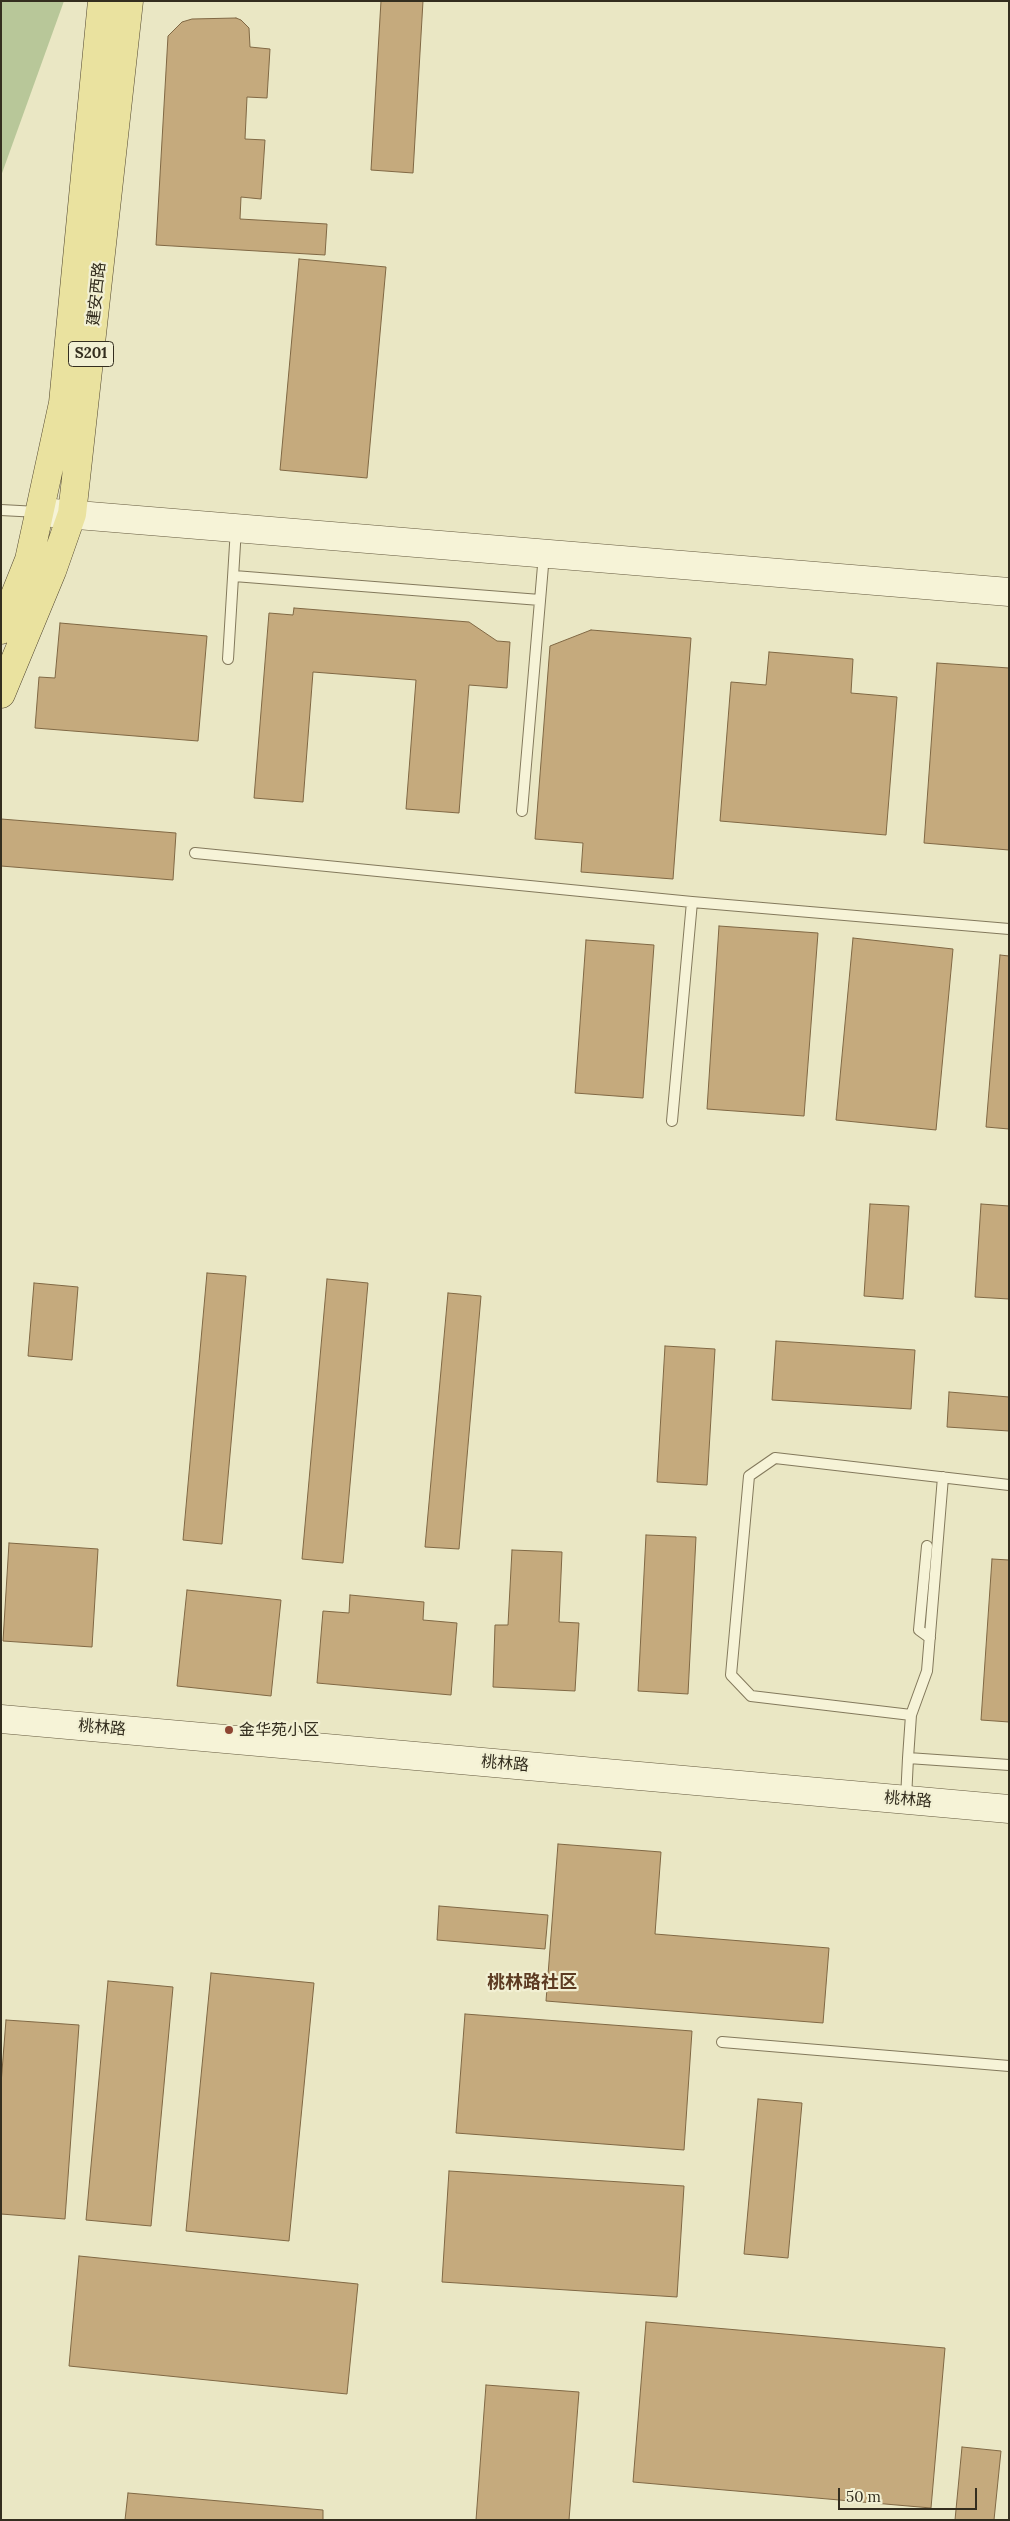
<!DOCTYPE html>
<meta charset="utf-8">
<style>
body{margin:0}
#map{position:relative;width:1010px;height:2521px;overflow:hidden;background:#eae7c4;font-family:Lora,serif}
canvas{display:block}
.frame{position:absolute;inset:0;border:2px solid #342e1f;pointer-events:none}
.scale{position:absolute;left:838px;top:2488px;width:139px;height:22px;box-sizing:border-box;border:2px solid #342e1f;border-top:0;padding-left:6px;font-size:15px;line-height:18px;white-space:nowrap;color:#342e1f;-webkit-text-stroke:4px #f2f0d3;paint-order:stroke}
</style>
<div id="map">
<canvas width="1010" height="2521"></canvas>
<div class="frame"></div>
<div class="scale">50 m</div>
</div>
<script>
const g = document.querySelector('canvas').getContext('2d');
g.lineJoin = 'round';
function fillPath(path, color) {
  g.fillStyle = color;
  g.fill(path, 'evenodd');
}
function toPath(rows) {
  const path = new Path2D();
  for (const r of rows) {
    path.moveTo(r[0], r[1]);
    for (let i = 2; i < r.length; i += 2) path.lineTo(r[i], r[i + 1]);
  }
  return path;
}
function stroke(path, color, width, dash) {
  g.strokeStyle = color;
  g.lineWidth = width;
  g.lineCap = dash ? 'butt' : 'round';
  g.setLineDash(dash || []);
  g.stroke(path);
}
function write(font, color, halo, rows, align = 'center') {
  g.font = font + ' Lora,"Noto Sans SC",serif';
  g.lineWidth = 4.5;
  g.setLineDash([]);
  g.textBaseline = 'middle';
  g.strokeStyle = halo;
  g.fillStyle = color;
  for (const [text, x, y, turn = 0] of rows) {
    g.save();
    g.translate(x, y);
    g.rotate((+turn || 0) * Math.PI / 180);
    g.textAlign = isNaN(turn) ? turn : align;
    if (halo) g.strokeText(text, 0, 0);
    g.fillText(text, 0, 0);
    g.restore();
  }
}
fillPath(toPath([
 [1,1,64,1,1,176]
]), '#b8c799');
const building = toPath([
 [381,1,423,1,413,173,371,170,381,1],
 [236,18,241,20,249,28,250,47,270,49,267,98,247,97,245,139,265,140,261,199,241,197,240,219,327,224,325,255,156,245,168,36,182,22,192,19,236,18],
 [299,259,386,267,367,478,280,470,299,259],
 [294,608,469,622,497,641,510,642,507,688,469,685,459,813,406,809,416,680,313,672,303,802,254,798,269,613,293,615,294,608],
 [60,623,207,636,198,741,35,728,39,677,55,678,60,623],
 [591,630,691,638,673,879,581,872,583,843,535,839,550,646,591,630],
 [769,652,853,659,851,693,897,697,886,835,720,821,731,682,766,685,769,652],
 [937,663,1009,668,1009,850,924,843,937,663],
 [1,819,176,833,173,880,1,866,1,819],
 [719,926,818,933,804,1116,707,1109,719,926],
 [853,938,953,949,936,1130,836,1120,853,938],
 [586,940,654,945,643,1098,575,1093,586,940],
 [1000,955,1009,956,1009,1129,986,1127,1000,955],
 [870,1204,909,1206,903,1299,864,1296,870,1204],
 [981,1204,1009,1206,1009,1299,975,1297,981,1204],
 [207,1273,246,1276,222,1544,183,1540,207,1273],
 [327,1279,368,1283,343,1563,302,1559,327,1279],
 [34,1283,78,1287,72,1360,28,1356,34,1283],
 [448,1293,481,1296,459,1549,425,1547,448,1293],
 [776,1341,915,1350,911,1409,772,1400,776,1341],
 [665,1346,715,1349,707,1485,657,1482,665,1346],
 [949,1392,1009,1397,1009,1431,947,1427,949,1392],
 [646,1535,696,1537,688,1694,638,1691,646,1535],
 [9,1543,98,1549,92,1647,3,1641,9,1543],
 [512,1550,562,1552,559,1622,579,1623,575,1691,493,1687,495,1625,508,1625,512,1550],
 [992,1559,1009,1560,1009,1722,981,1720,992,1559],
 [187,1590,281,1600,271,1696,177,1686,187,1590],
 [350,1595,424,1602,423,1620,457,1623,451,1695,317,1683,323,1611,349,1613,350,1595],
 [558,1844,661,1852,655,1934,829,1948,823,2023,546,2001,558,1844],
 [439,1906,548,1915,545,1949,437,1940,439,1906],
 [211,1973,314,1983,289,2241,186,2231,211,1973],
 [108,1981,173,1987,151,2226,86,2220,108,1981],
 [465,2014,692,2031,684,2150,456,2133,465,2014],
 [6,2020,79,2025,65,2219,1,2214,1,2084,6,2020],
 [758,2099,802,2103,788,2258,744,2254,758,2099],
 [449,2171,684,2186,677,2297,442,2282,449,2171],
 [79,2256,358,2284,347,2394,69,2366,79,2256],
 [646,2322,945,2348,931,2508,633,2482,646,2322],
 [486,2385,579,2392,569,2520,476,2520,486,2385],
 [962,2447,1001,2451,994,2520,955,2520,962,2447],
 [128,2493,323,2510,323,2520,125,2520,128,2493]
]);
fillPath(building, '#c5aa7d');
stroke(building, '#806844', 1);
const lane = toPath([
 [1,510,38,512],
 [234,576,540,600],
 [228,659,236,528],
 [522,811,544,554],
 [195,853,692,902,1009,929],
 [672,1121,692,902],
 [943,1477,927,1671,911,1715,908,1758,1009,1765],
 [927,1546,919,1630,930,1638],
 [911,1715,751,1696,731,1675,749,1476,775,1458,1009,1485],
 [906,1799,908,1758],
 [722,2042,1009,2066]
]);
const secondary = toPath([
 [41,512,1009,592],
 [1,1719,1009,1809]
]);
const primary = toPath([
 [1,630,29,560,63,403,102,1],
 [1,694,52,571,72,514,129,1]
]);
stroke(lane, '#83795c', 12);
stroke(secondary, '#655a3f', 29);
stroke(primary, '#514630', 29);
stroke(lane, '#f6f3d7', 10);
stroke(secondary, '#f6f3d7', 28);
stroke(primary, '#eae29f', 28);
for (const [x, y, r, color] of [
 [229,1730,5,"#8d4432"]
]) {
  const dot = new Path2D();
  dot.arc(x, y, r, 0, 2 * Math.PI);
  g.fillStyle = color;
  g.fill(dot);
  stroke(dot, '#f2f0d3', 2);
}
for (const [x, y, w] of [
 [91,354,45]
]) {
  const box = new Path2D();
  box.roundRect(x - w / 2, y - 12.5, w, 25, 4);
  g.fillStyle = '#f2f0d3';
  g.fill(box);
  stroke(box, '#342e1f', 1);
}
write('bold 15px', '#342e1f', null, [
 ["S201",91,354]
]);
write('16px', '#342e1f', '#f2f0d3', [
 ["建安西路",97,294,-84],
 ["桃林路",102,1728,5],
 ["桃林路",505,1764,5],
 ["桃林路",908,1800,5]
]);
write('16px', '#342e1f', '#f2f0d3', [
 ["金华苑小区",239,1730]
], 'left');
write('bold 18px', '#5d3b22', '#f2f0d3', [
 ["桃林路社区",532,1983]
]);
</script>
